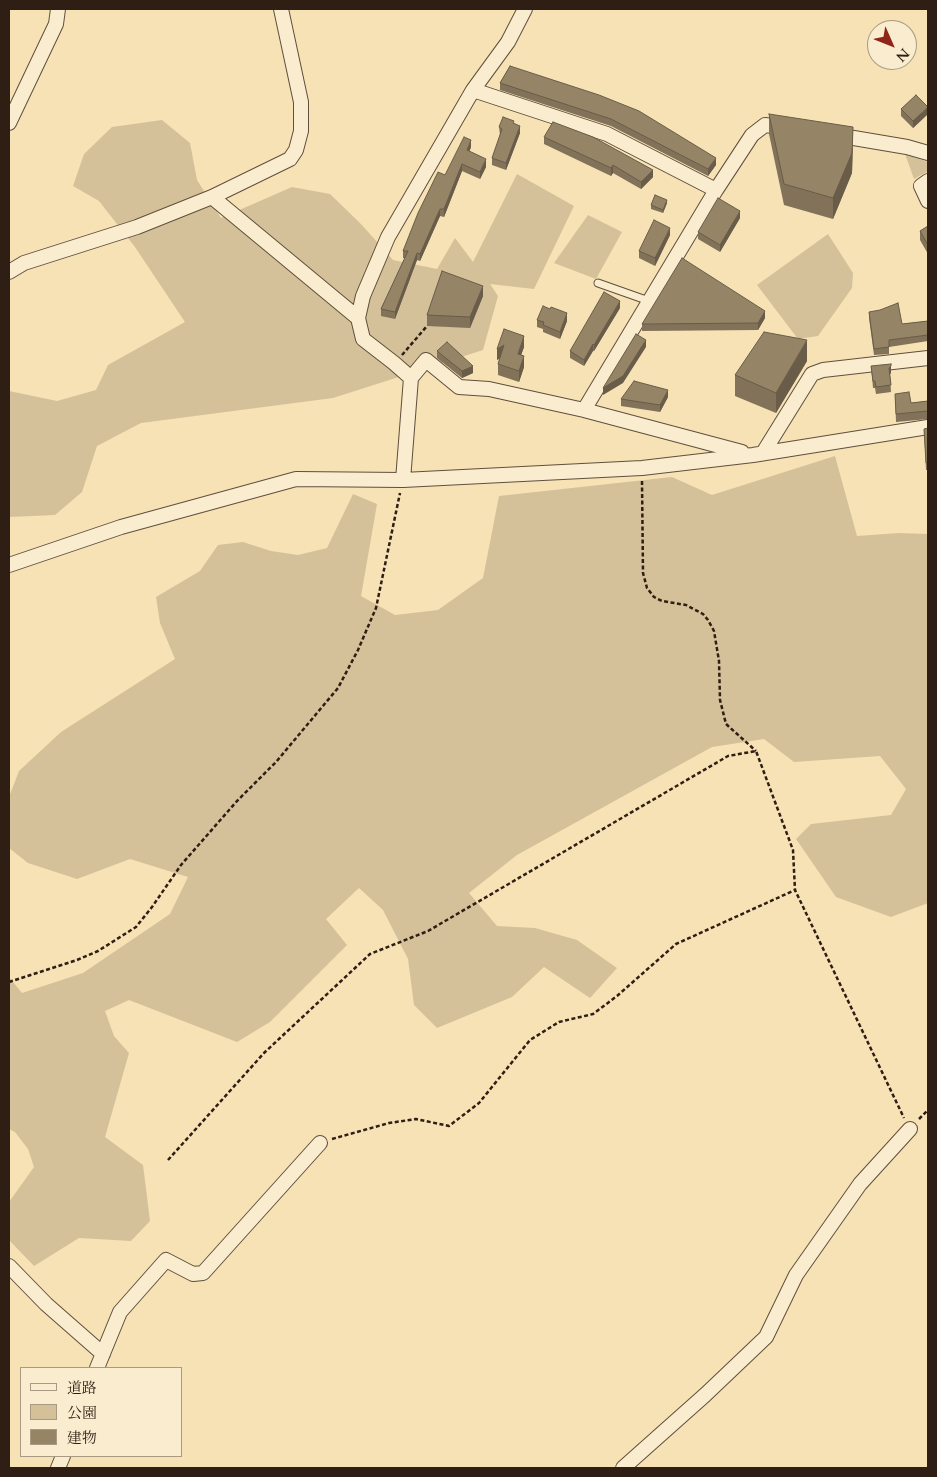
<!DOCTYPE html>
<meta charset="utf-8">
<style>
body{margin:0}
#map{position:relative;width:937px;height:1477px;overflow:hidden;background:#f6e2b5;font-family:Cardo,"Noto Serif JP",serif}
canvas{display:block}
.frame{position:absolute;inset:0;border:10px solid #2e1e13;pointer-events:none}
.legend{position:absolute;left:20px;top:1367px;width:162px;height:90px;box-sizing:border-box;background:#f9eccf;border:1px solid #a89a84;margin:0;padding:6px 9px;list-style:none;font-size:15px;color:#2e1e13}
.legend li{display:flex;align-items:center;gap:10px;height:25px}
.legend b{width:25px;border:1px solid #a89a84}
.north{position:absolute;left:867px;top:20px;width:50px;height:50px;box-sizing:border-box;background:#f9eccf;border:1px solid #a89a84;border-radius:50%;rotate:134deg;font-size:14px;font-weight:700;line-height:20px;text-align:center;color:#2e1e13}
.north::after{content:'';display:block;margin:auto;width:18px;height:22px;background:#8f2418;clip-path:polygon(50% 0,100% 100%,50% 72%,0 100%)}
</style>
<div id="map">
<canvas width="937" height="1477"></canvas>
<div class="frame"></div>
<ul class="legend">
<li><b style="height:6px;background:#f9eccf"></b>道路</li>
<li><b style="height:14px;background:#d4c199"></b>公園</li>
<li><b style="height:14px;background:#968467"></b>建物</li>
</ul>
<div class="north">N</div>
</div>
<script>
const g = document.querySelector('canvas').getContext('2d');
g.lineJoin = 'round';
function fillPath(path, color) {
  g.fillStyle = color;
  g.fill(path, 'evenodd');
}
function toPath(rows) {
  const path = new Path2D();
  for (const r of rows) {
    path.moveTo(r[0], r[1]);
    for (let i = 2; i < r.length; i += 2) path.lineTo(r[i], r[i + 1]);
  }
  return path;
}
function stroke(path, color, width, dash) {
  g.strokeStyle = color;
  g.lineWidth = width;
  g.lineCap = dash ? 'butt' : 'round';
  g.setLineDash(dash || []);
  g.stroke(path);
}
fillPath(toPath([
 [162,120,190,143,197,180,221,218,292,187,330,194,361,224,393,260,437,269,455,238,473,262,517,174,574,206,534,289,490,284,498,296,483,350,333,398,141,423,97,446,82,492,55,515,9,517,9,391,57,401,96,390,108,365,185,322,135,247,99,201,73,186,84,154,112,127],
 [905,154,928,162,928,171,914,179],
 [588,215,622,232,596,279,554,263],
 [828,234,853,273,852,288,818,336,798,339,757,285],
 [835,456,857,536,899,533,928,534,928,903,891,917,836,897,796,839,811,824,891,815,906,789,880,756,794,762,764,739,712,747,517,855,469,893,497,926,535,928,577,940,617,968,590,998,544,967,512,997,437,1028,414,1005,408,959,383,910,359,888,326,919,347,945,270,1022,237,1042,129,1000,105,1011,114,1036,129,1053,105,1137,143,1165,150,1221,131,1241,79,1238,34,1266,9,1240,9,1202,34,1167,28,1149,15,1132,9,1129,9,977,22,993,83,973,170,914,188,877,130,859,77,879,28,863,9,848,9,797,19,771,61,732,175,659,160,623,156,597,200,571,218,545,243,542,271,551,298,555,327,548,353,494,377,504,361,596,395,615,438,610,483,578,499,496,672,477,712,495]
]), '#d4c199');
const service = toPath([
 [598,283,649,301]
]);
const minor = toPath([
 [473,90,607,134,716,190],
 [9,123,56,24,58,9],
 [836,135,907,147,928,153],
 [928,181,921,186,928,201],
 [212,197,358,318],
 [9,272,24,263,137,227,212,197,290,159,296,150,301,131,301,102,281,9],
 [411,378,426,360,459,387,489,389,584,410],
 [742,452,584,410,716,190,752,135,765,125,787,128],
 [763,453,812,374,823,370,928,358],
 [403,480,411,378,394,363,363,339,358,318,363,296,388,237,473,90,508,42,525,9],
 [9,565,121,527,296,479,403,480,642,468,753,455,928,427],
 [9,1266,46,1304,103,1354],
 [97,1368,120,1312,166,1260,193,1274,203,1273,320,1143],
 [58,1468,63,1456],
 [623,1468,705,1395,766,1337,796,1275,860,1184,910,1129]
]);
stroke(service, '#604f3c', 9);
stroke(minor, '#604f3c', 16);
stroke(toPath([
 [402,355,427,326],
 [642,481,643,573,647,588,654,597,662,601,686,605,703,614,708,620,714,631,719,661,720,700,726,724,756,751],
 [9,982,77,960,98,951,136,927,152,907,181,865,237,801,276,762,338,688,358,650,376,608,400,493],
 [919,1119,928,1110],
 [332,1139,389,1123,416,1119,449,1126,479,1103,530,1040,559,1022,593,1014,617,996,676,944,795,890],
 [168,1160,264,1053,370,954,428,931,728,756,756,751,793,850,795,890,904,1118]
]), '#2e1e13', 2.5, [4, 2.5]);
stroke(service, '#f9eccf', 7);
stroke(minor, '#f9eccf', 14);
fillPath(toPath([
 [510,66,716,165,708,176,611,126,500,90,500,83],
 [901,109,928,114,913,128,901,116],
 [769,114,853,148,852,173,833,219,784,205,769,134],
 [514,123,520,133,506,170,492,165,492,158,500,135,499,127],
 [544,137,653,177,641,189,613,173,611,176,544,144],
 [471,147,469,152,486,167,480,179,462,171,444,217,440,216,420,261,417,260,395,319,381,316,381,309,405,258,403,258,403,251],
 [667,203,663,213,651,209,651,205],
 [740,218,720,252,698,239,698,232],
 [928,226,928,254,920,240,920,231],
 [670,235,655,266,639,258,639,251],
 [483,296,470,328,427,326,427,315],
 [620,308,594,351,593,351,584,366,570,358,570,351],
 [869,312,902,324,928,321,928,341,889,347,889,354,874,355,869,318],
 [765,318,758,330,642,331,642,324],
 [537,320,567,321,560,339,543,332,543,329,537,327],
 [524,347,521,355,524,367,519,382,498,375,498,364,500,358,497,360,497,349],
 [437,351,473,373,462,378,437,358],
 [807,361,776,413,735,396,735,375],
 [871,366,891,373,890,374,891,392,876,394,875,388,873,388],
 [895,394,911,403,928,401,928,419,896,422],
 [668,397,660,412,621,406,621,399],
 [928,428,928,470,926,470,924,429]
]), '#817259');
fillPath(toPath([
 [928,107,928,114,913,128,913,121],
 [520,126,520,133,506,170,506,163],
 [853,127,852,173,833,219,833,198],
 [471,140,471,147,467,158,467,150],
 [716,158,716,165,708,176,708,169],
 [486,159,486,167,480,179,480,172],
 [462,164,462,171,444,217,444,209],
 [613,165,613,173,611,176,611,168],
 [653,170,653,177,641,189,641,182],
 [667,200,667,203,663,213,663,210],
 [440,209,440,216,420,261,420,254],
 [740,211,740,218,720,252,720,245],
 [670,228,670,235,655,266,655,258],
 [417,253,417,260,395,319,395,312],
 [483,286,483,296,470,328,470,317],
 [620,301,620,308,594,351,594,345],
 [765,311,765,318,758,330,758,323],
 [567,313,567,321,560,339,560,332],
 [524,336,524,347,518,364,518,354],
 [646,340,646,347,623,383,603,395,603,388],
 [807,340,807,361,776,413,776,393],
 [593,344,593,351,584,366,584,360],
 [504,345,504,356,497,360,497,349],
 [524,356,524,367,519,382,519,371],
 [473,366,473,373,462,378,462,371],
 [891,366,891,373,889,375,889,368],
 [668,390,668,397,660,412,660,405]
]), '#695c48');
const building = toPath([
 [510,66,599,95,639,111,716,158,708,169,611,119,500,83,510,66],
 [916,95,928,107,913,121,901,109,916,95],
 [769,114,853,127,852,153,833,198,784,184,769,114],
 [503,117,514,121,513,123,520,126,506,163,492,158,502,129,499,127,503,117],
 [553,122,593,137,653,170,641,182,613,165,611,168,544,137,553,122],
 [464,137,471,140,467,150,486,159,480,172,462,164,444,209,440,209,420,254,417,253,395,312,381,309,408,251,403,251,418,213,438,172,445,175,464,137],
 [655,195,667,200,663,210,651,205,655,195],
 [718,198,740,211,720,245,698,232,718,198],
 [654,220,670,228,655,258,639,251,654,220],
 [928,226,928,245,920,231,928,226],
 [682,258,765,311,758,323,642,324,682,258],
 [442,271,483,286,470,317,427,315,442,271],
 [604,292,620,301,594,345,593,344,584,360,570,351,604,292],
 [898,303,902,324,928,321,928,335,889,340,889,347,874,349,869,312,880,310,898,303],
 [543,306,550,309,551,307,567,313,560,332,543,325,544,322,537,320,543,306],
 [504,329,524,336,518,354,524,356,519,371,498,364,504,345,497,349,504,329],
 [764,332,807,340,776,393,735,375,764,332],
 [636,334,646,340,623,376,603,388,636,334],
 [447,342,473,366,462,371,437,351,447,342],
 [891,364,891,366,889,368,891,385,876,387,875,381,873,381,871,366,891,364],
 [634,381,668,390,660,405,621,399,634,381],
 [909,392,911,403,928,401,928,411,896,414,895,394,909,392],
 [928,428,928,463,926,463,924,429,928,428]
]);
fillPath(building, '#968467');
stroke(building, '#695c48', 1);
</script>
